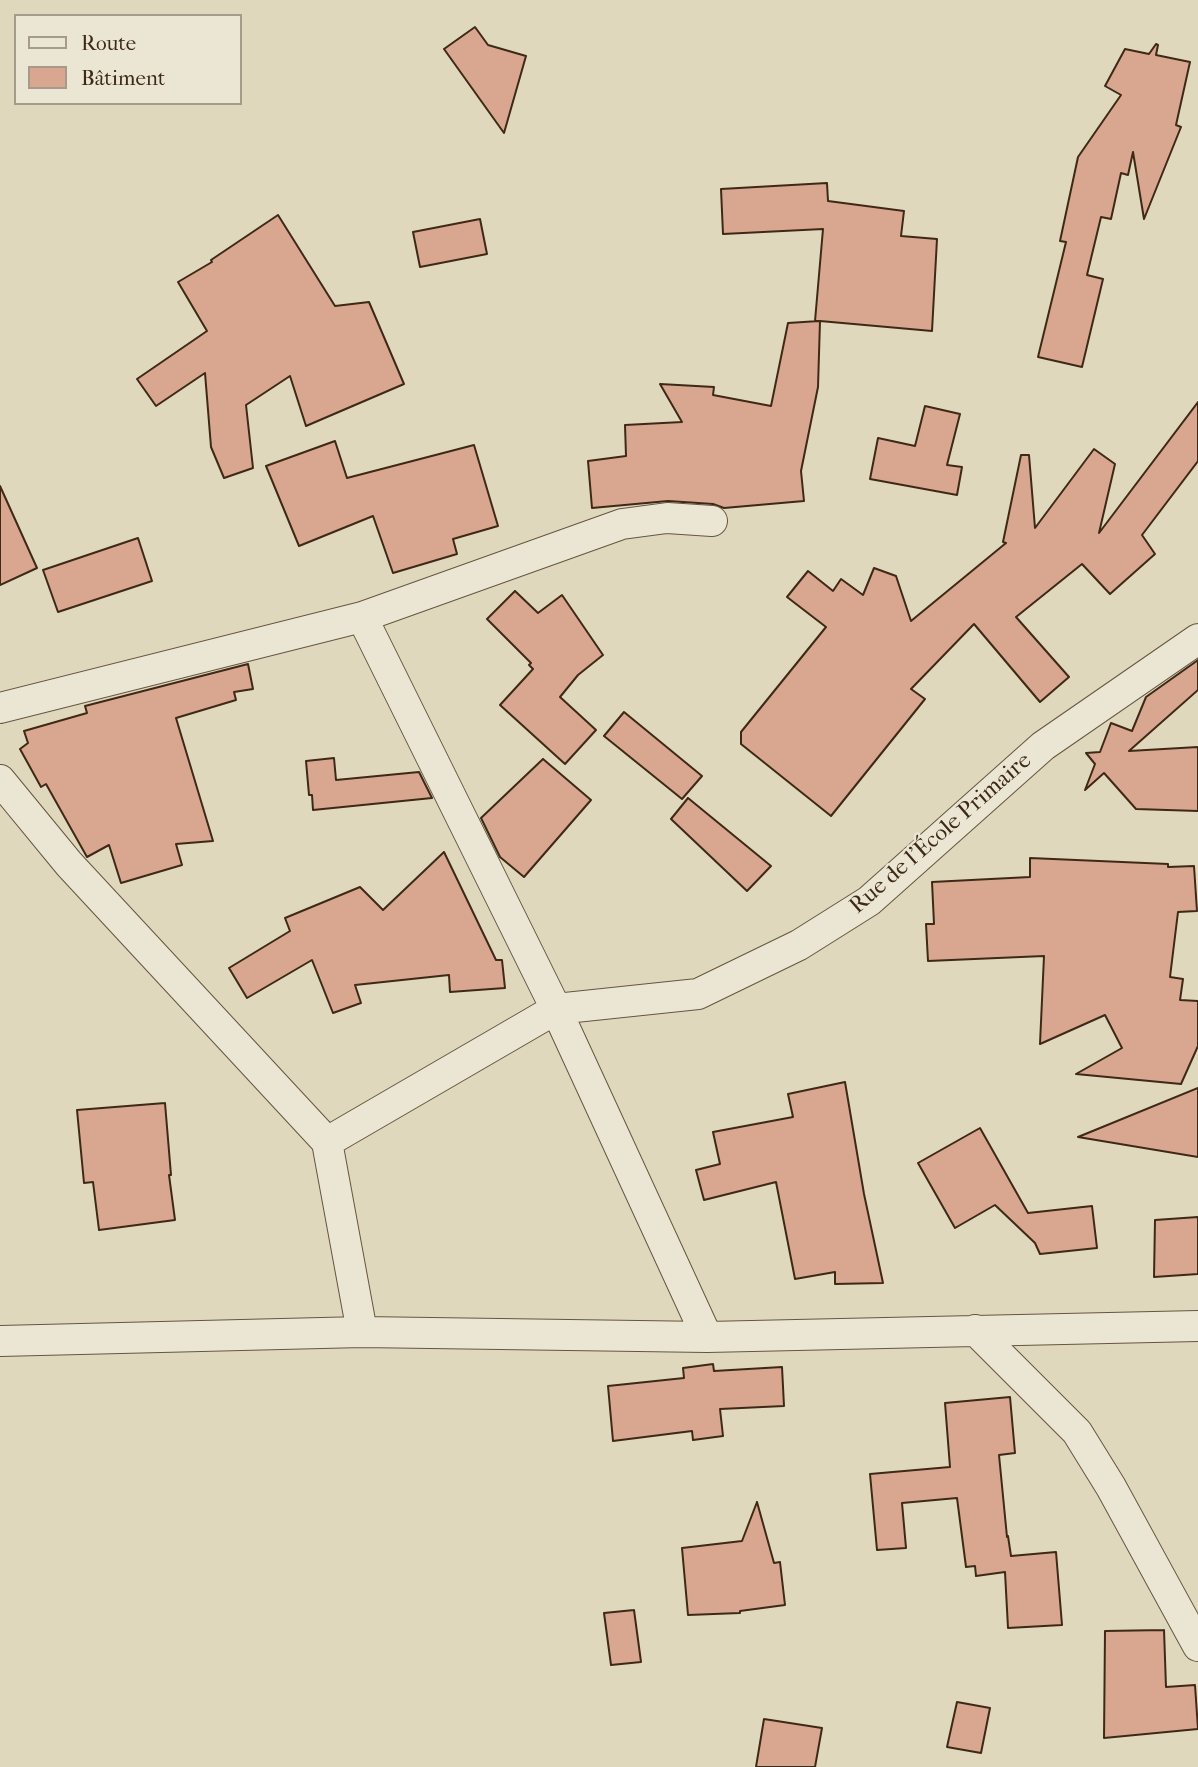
<!DOCTYPE html>
<meta charset="utf-8">
<style>
body{margin:0}
#map{position:relative;width:1198px;height:1767px;overflow:hidden;background:#e0d8bc;font-family:"IM FELL French Canon",serif}
canvas{display:block}
.legend{position:absolute;left:14px;top:14px;width:228px;height:91px;box-sizing:border-box;background:#ebe6d3;border:2px solid #a69a88;margin:0;padding:9px 12px;list-style:none;font-size:21px;color:#3e2917}
.legend li{display:flex;align-items:center;gap:14px;height:35px}
.legend b{width:35px;border:2px solid #a69a88}
</style>
<div id="map">
<canvas width="1198" height="1767"></canvas>
<ul class="legend">
<li><b style="height:9px;background:#ebe6d3"></b>Route</li>
<li><b style="height:19px;background:#d9a68f"></b>Bâtiment</li>
</ul>
</div>
<script>
const g = document.querySelector('canvas').getContext('2d');
g.lineJoin = 'round';
function fillPath(path, color) {
  g.fillStyle = color;
  g.fill(path, 'evenodd');
}
function toPath(rows) {
  const path = new Path2D();
  for (const r of rows) {
    path.moveTo(r[0], r[1]);
    for (let i = 2; i < r.length; i += 2) path.lineTo(r[i], r[i + 1]);
  }
  return path;
}
function stroke(path, color, width, dash) {
  g.strokeStyle = color;
  g.lineWidth = width;
  g.lineCap = dash ? 'butt' : 'round';
  g.setLineDash(dash || []);
  g.stroke(path);
}
function write(font, color, halo, rows, align = 'center') {
  g.font = font + ' "IM FELL French Canon",serif';
  g.lineWidth = 5;
  g.setLineDash([]);
  g.textBaseline = 'middle';
  g.strokeStyle = halo;
  g.fillStyle = color;
  for (const [text, x, y, turn = 0] of rows) {
    g.save();
    g.translate(x, y);
    g.rotate((+turn || 0) * Math.PI / 180);
    g.textAlign = isNaN(turn) ? turn : align;
    if (halo) g.strokeText(text, 0, 0);
    g.fillText(text, 0, 0);
    g.restore();
  }
}
const building = toPath([
 [475,27,488,45,526,56,504,133,444,49,475,27],
 [1156,44,1158,45,1156,55,1190,62,1176,125,1181,127,1144,219,1133,152,1128,175,1121,173,1111,219,1101,217,1087,275,1103,279,1082,367,1038,357,1066,242,1060,241,1078,157,1121,95,1105,86,1125,49,1149,54,1156,44],
 [827,183,828,201,904,211,901,236,937,239,932,331,820,321,818,387,801,471,804,501,724,508,713,504,668,501,592,508,588,461,626,456,625,425,682,422,660,384,714,387,713,395,771,406,788,323,819,321,815,321,823,229,723,234,721,189,827,183],
 [278,215,335,306,369,302,404,384,306,426,290,376,246,405,253,468,224,478,211,447,205,373,156,406,137,379,207,331,178,282,212,262,211,260,278,215],
 [480,219,487,254,420,267,413,232,480,219],
 [1198,402,1198,461,1142,535,1155,554,1110,594,1082,564,1016,617,1069,677,1040,702,974,624,911,689,925,699,831,816,741,744,741,732,826,627,787,597,808,571,833,591,841,579,863,595,874,568,896,576,911,621,1006,543,1003,542,1021,455,1029,455,1035,528,1094,449,1115,464,1099,533,1198,402],
 [925,406,960,414,947,465,962,467,957,495,870,479,878,438,915,446,925,406],
 [335,441,347,478,474,445,498,526,453,539,457,554,393,573,373,516,299,546,266,466,335,441],
 [0,486,37,568,0,585,0,486],
 [138,538,152,581,58,612,43,570,138,538],
 [515,591,538,613,562,595,603,655,578,675,560,697,596,730,565,764,500,705,533,669,529,665,531,663,487,619,515,591],
 [1198,660,1198,690,1129,751,1198,747,1198,811,1136,809,1104,773,1085,790,1095,764,1086,753,1100,752,1111,723,1132,731,1146,697,1198,660],
 [248,664,253,689,234,692,236,700,176,718,213,841,176,844,182,865,121,883,109,845,87,857,46,784,41,787,20,749,28,743,24,731,87,713,85,706,248,664],
 [624,712,702,776,682,799,604,736,624,712],
 [334,758,336,780,419,772,432,798,313,810,312,795,309,795,306,761,334,758],
 [543,759,591,800,524,877,500,857,481,818,543,759],
 [688,798,771,866,747,891,671,819,688,798],
 [444,852,496,960,502,960,505,988,450,992,449,975,355,985,361,1003,333,1013,312,960,247,998,229,968,290,931,285,918,360,887,383,910,444,852],
 [1030,858,1168,864,1168,867,1194,866,1197,911,1178,912,1170,977,1183,979,1180,1000,1198,1001,1198,1046,1181,1084,1076,1074,1122,1048,1105,1015,1040,1044,1044,956,928,961,926,924,934,924,932,882,1030,877,1030,858],
 [845,1082,864,1194,883,1283,835,1284,835,1272,795,1279,776,1182,704,1200,696,1170,720,1164,713,1132,793,1117,788,1094,845,1082],
 [1198,1088,1198,1157,1078,1137,1198,1088],
 [165,1103,171,1175,169,1175,175,1220,99,1230,93,1182,84,1183,77,1110,165,1103],
 [980,1128,1028,1213,1092,1206,1097,1248,1040,1254,1035,1243,995,1205,955,1228,918,1163,980,1128],
 [1198,1217,1198,1274,1154,1277,1155,1220,1198,1217],
 [713,1364,714,1371,782,1367,784,1406,720,1409,723,1436,693,1440,692,1431,613,1441,608,1386,684,1378,683,1368,713,1364],
 [1010,1397,1015,1453,999,1455,1007,1537,1008,1536,1011,1556,1056,1552,1062,1625,1008,1628,1005,1572,976,1576,975,1566,966,1567,957,1498,902,1503,906,1548,877,1550,870,1474,950,1467,945,1403,1010,1397],
 [757,1502,774,1563,780,1562,785,1605,740,1611,740,1613,688,1615,682,1548,742,1541,757,1502],
 [634,1610,641,1662,611,1665,604,1613,634,1610],
 [1164,1630,1166,1687,1195,1685,1198,1729,1104,1738,1105,1631,1164,1630],
 [957,1702,990,1708,981,1753,947,1747,957,1702],
 [764,1719,822,1728,815,1767,756,1767,764,1719]
]);
fillPath(building, '#d9a68f');
stroke(building, '#3e2917', 2);
const minor = toPath([
 [362,617,622,524,667,518,712,521],
 [0,708,362,617,556,1009,707,1337],
 [0,780,69,864,327,1142,362,1332],
 [327,1142,556,1009,698,994,799,945,869,901,1043,746,1198,639],
 [975,1330,1077,1432,1111,1487,1198,1646],
 [0,1341,362,1332,707,1337,1198,1326]
]);
stroke(minor, '#665540', 32);
stroke(minor, '#ebe6d3', 30);
write('23px', '#3e2917', '#ebe6d3', [
 ["Rue de l'École Primaire",941,834,-41]
]);
</script>
